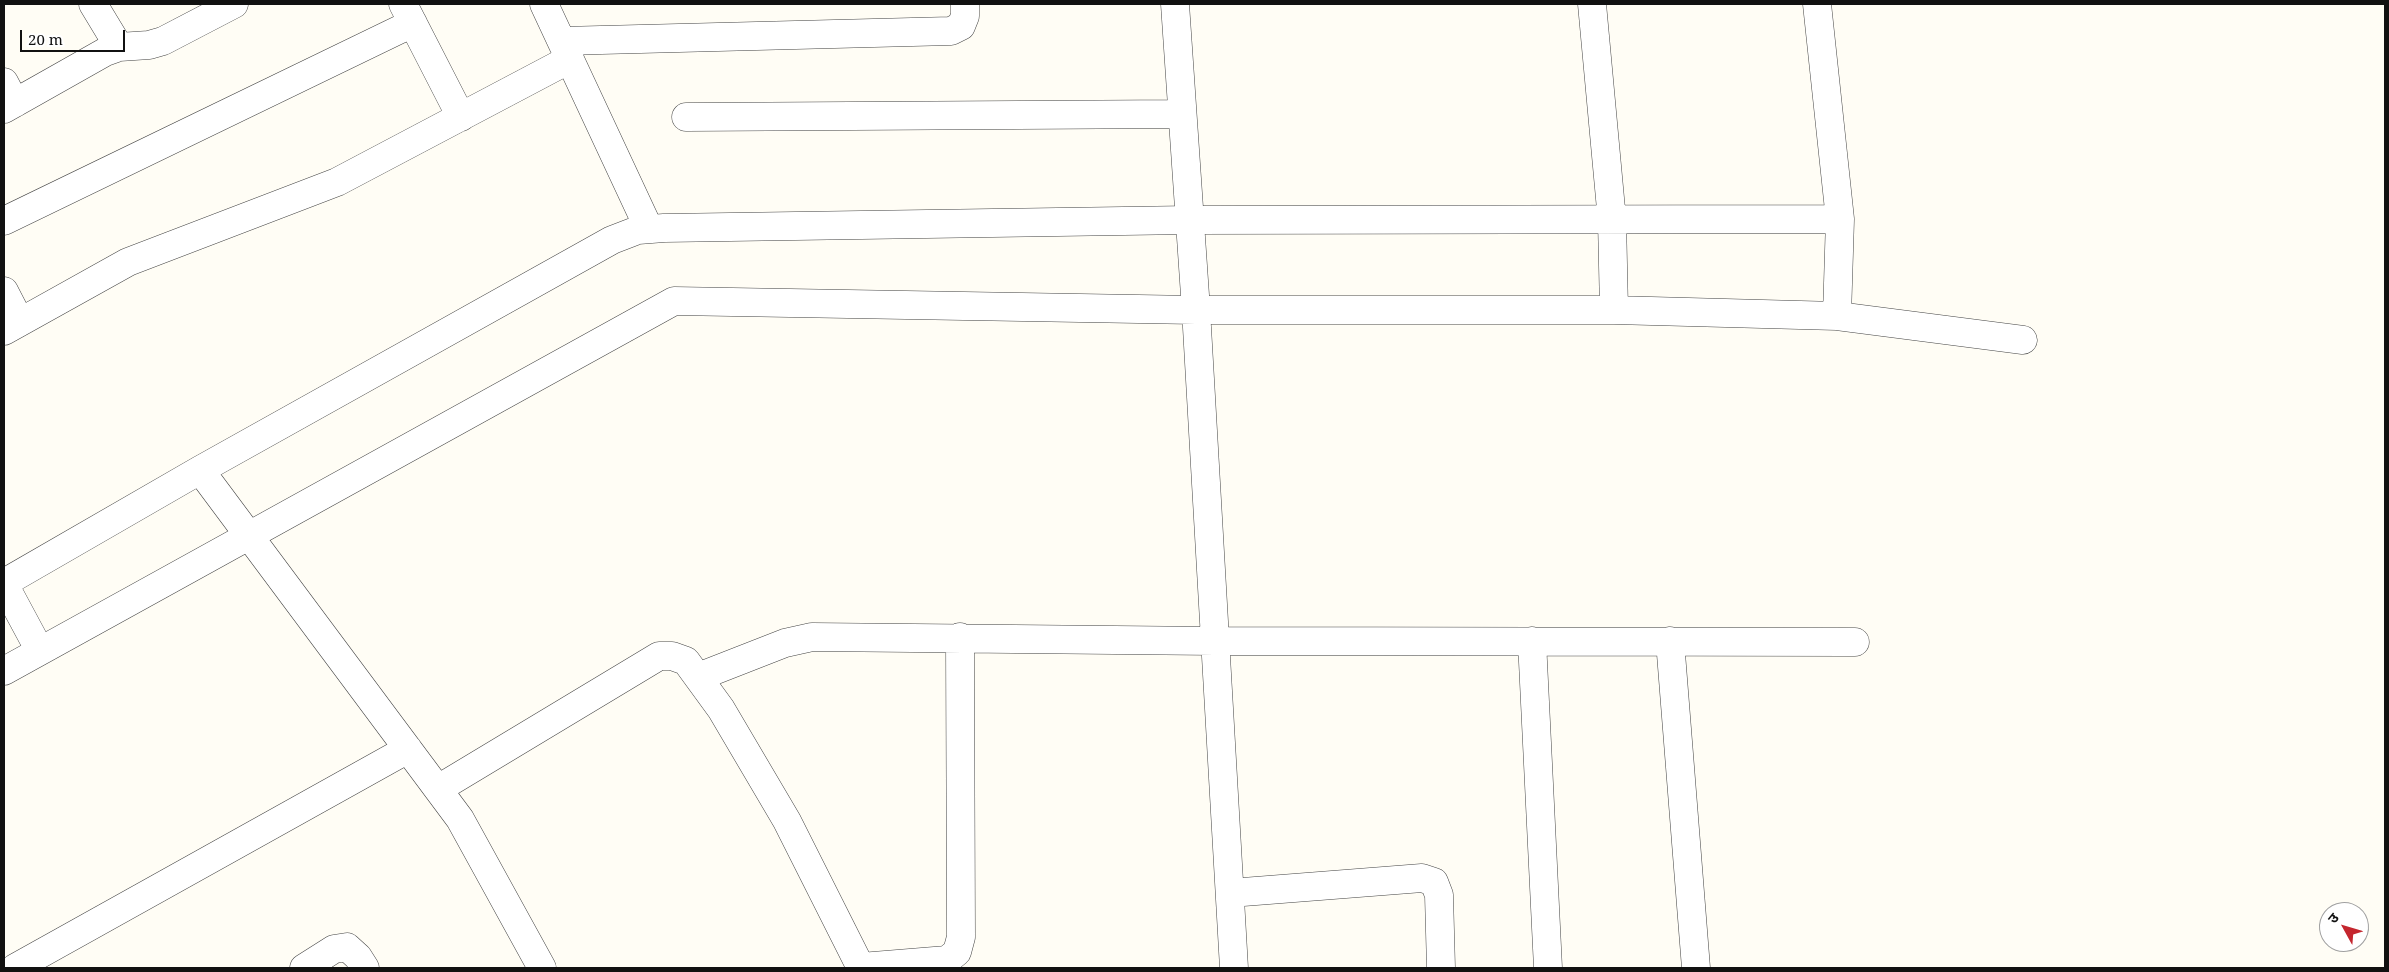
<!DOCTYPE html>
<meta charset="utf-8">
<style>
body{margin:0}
#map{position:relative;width:2389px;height:972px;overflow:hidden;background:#fffdf5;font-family:"Noto Serif","Noto Sans Devanagari",serif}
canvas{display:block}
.frame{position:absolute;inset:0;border:5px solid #111;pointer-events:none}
.north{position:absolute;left:2319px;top:902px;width:50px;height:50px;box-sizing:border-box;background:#fff;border:1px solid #a0a0a0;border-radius:50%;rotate:309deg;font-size:14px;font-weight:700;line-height:20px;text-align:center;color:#111}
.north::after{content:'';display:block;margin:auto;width:18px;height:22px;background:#c4262e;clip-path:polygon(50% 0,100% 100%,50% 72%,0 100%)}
.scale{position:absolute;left:20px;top:30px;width:105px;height:22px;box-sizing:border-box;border:2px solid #111;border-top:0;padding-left:6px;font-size:15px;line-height:18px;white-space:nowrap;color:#111;-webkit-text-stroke:4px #fff;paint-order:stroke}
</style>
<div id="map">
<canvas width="2389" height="972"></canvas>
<div class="frame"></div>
<div class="north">उ</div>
<div class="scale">20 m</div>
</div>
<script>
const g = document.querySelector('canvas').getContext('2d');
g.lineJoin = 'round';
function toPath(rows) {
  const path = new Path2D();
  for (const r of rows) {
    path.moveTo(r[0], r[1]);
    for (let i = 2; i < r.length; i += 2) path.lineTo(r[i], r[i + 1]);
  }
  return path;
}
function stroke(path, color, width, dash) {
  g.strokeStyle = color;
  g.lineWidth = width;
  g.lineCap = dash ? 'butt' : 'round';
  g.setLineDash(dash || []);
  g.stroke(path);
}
const street = toPath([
 [93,4,119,47],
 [403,4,461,117],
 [544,4,649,229],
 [1175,4,1196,310,1234,968],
 [1592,4,1612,220,1614,310],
 [1817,4,1840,219,1837,316],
 [562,41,951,31,961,26,965,16,965,4],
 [4,82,15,103],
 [4,109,105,52,119,47,149,45,163,41,234,4],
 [686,117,1182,114],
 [4,221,413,23],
 [4,291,20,322],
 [4,331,128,262,337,182,570,59],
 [200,470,460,819,542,968],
 [4,583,200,470,612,240,638,230,664,228,1189,220,1840,219],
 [4,584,40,651],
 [1532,641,1548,968],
 [1670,641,1696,968],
 [4,671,674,301,1196,310,1614,310,1837,316,2023,340],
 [698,677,785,643,812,637,1215,641,1855,642],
 [438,789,659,656,672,656,686,661,721,709,787,821,861,968],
 [1230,893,1422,878,1434,882,1439,895,1441,968],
 [861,967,947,960,957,952,961,937,960,637],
 [15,968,408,749],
 [304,968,334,949,347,947,358,957,365,968]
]);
stroke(street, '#444', 29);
stroke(street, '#fff', 28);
</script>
